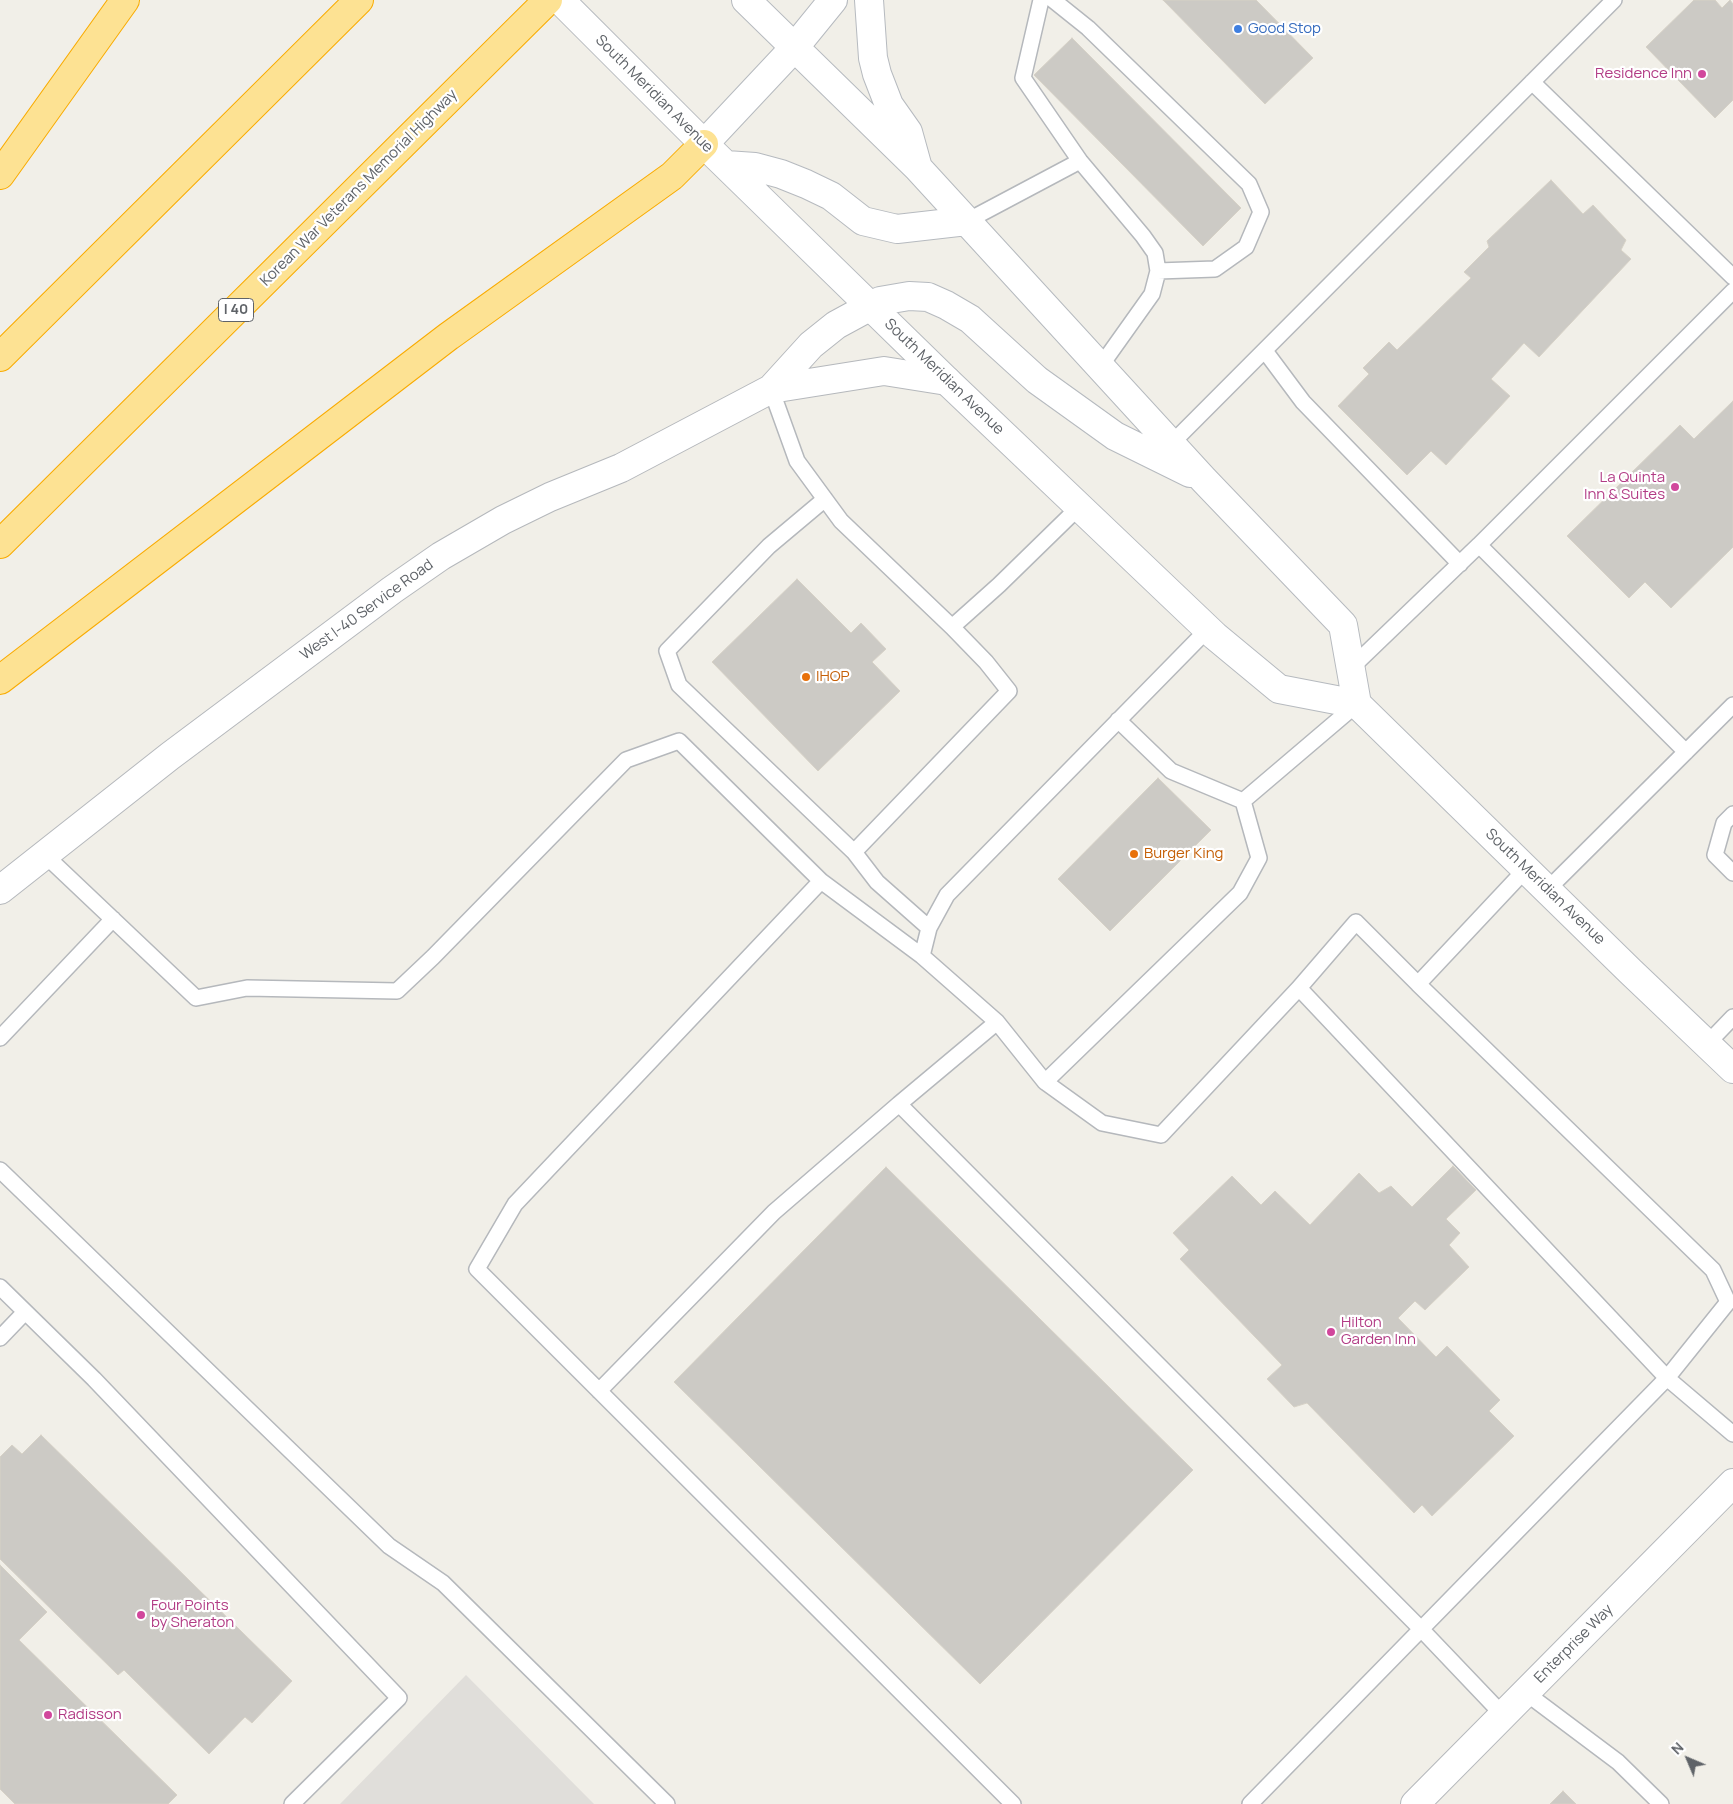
<!DOCTYPE html>
<style>
body{margin:0}
#map{position:relative;width:1733px;height:1804px;overflow:hidden;background:#f1efe8;font-family:Manrope,sans-serif}
canvas{display:block}
.north{position:absolute;left:1663px;top:1734px;width:50px;height:50px;-webkit-text-stroke:4px #fff;paint-order:stroke;rotate:315deg;font-size:14px;font-weight:700;line-height:20px;text-align:center;color:#5f6368}
.north::after{content:'';display:block;margin:auto;width:18px;height:22px;background:#5f6368;clip-path:polygon(50% 0,100% 100%,50% 72%,0 100%)}
</style>
<div id="map">
<canvas width="1733" height="1804"></canvas>
<div class="north">N</div>
</div>
<script>
const g = document.querySelector('canvas').getContext('2d');
g.lineJoin = 'round';
function fillPath(path, color) {
  g.fillStyle = color;
  g.fill(path, 'evenodd');
}
function toPath(rows) {
  const path = new Path2D();
  for (const r of rows) {
    path.moveTo(r[0], r[1]);
    for (let i = 2; i < r.length; i += 2) path.lineTo(r[i], r[i + 1]);
  }
  return path;
}
function stroke(path, color, width, dash) {
  g.strokeStyle = color;
  g.lineWidth = width;
  g.lineCap = dash ? 'butt' : 'round';
  g.setLineDash(dash || []);
  g.stroke(path);
}
function write(font, color, halo, rows, align = 'center') {
  g.font = font + ' Manrope,sans-serif';
  g.lineWidth = 4.5;
  g.setLineDash([]);
  g.textBaseline = 'middle';
  g.strokeStyle = halo;
  g.fillStyle = color;
  for (const [text, x, y, turn = 0] of rows) {
    g.save();
    g.translate(x, y);
    g.rotate((+turn || 0) * Math.PI / 180);
    g.textAlign = isNaN(turn) ? turn : align;
    if (halo) g.strokeText(text, 0, 0);
    g.fillText(text, 0, 0);
    g.restore();
  }
}
fillPath(toPath([
 [466,1675,594,1804,340,1804]
]), '#e0deda');
const building = toPath([
 [1163,0,1256,0,1313,58,1265,104,1163,0],
 [1694,0,1715,0,1722,8,1730,0,1733,4,1733,100,1715,118,1646,47,1694,0],
 [1072,38,1241,208,1203,246,1034,75,1072,38],
 [1551,180,1583,214,1593,205,1626,240,1621,250,1631,259,1539,357,1524,343,1491,379,1510,396,1446,465,1431,451,1407,475,1338,406,1369,374,1363,368,1389,342,1397,350,1471,278,1464,272,1489,247,1487,241,1551,180],
 [1733,401,1733,547,1671,608,1645,582,1629,598,1567,536,1680,425,1694,439,1733,401],
 [797,579,851,633,861,623,886,649,872,662,900,691,818,771,712,662,797,579],
 [1158,778,1211,830,1110,931,1058,879,1158,778],
 [1453,1166,1476,1190,1446,1219,1460,1233,1449,1245,1469,1267,1425,1310,1415,1301,1398,1318,1436,1357,1447,1346,1500,1400,1489,1411,1514,1436,1432,1516,1422,1505,1414,1513,1307,1403,1294,1407,1267,1379,1282,1365,1180,1259,1189,1250,1173,1233,1232,1176,1261,1205,1275,1191,1310,1225,1359,1173,1379,1193,1391,1186,1412,1207,1453,1166],
 [886,1167,1193,1470,980,1684,674,1382,886,1167],
 [41,1435,292,1681,252,1723,245,1717,209,1754,124,1670,118,1675,0,1559,0,1457,12,1445,22,1454,41,1435],
 [0,1565,47,1612,19,1640,177,1795,168,1804,15,1804,0,1789,0,1565],
 [1563,1791,1576,1804,1550,1804,1563,1791]
]);
fillPath(building, '#cccac5');
stroke(building, '#d6d1c6', 1);
const service = toPath([
 [1041,0,1023,78,1080,161,1143,236,1155,253,1158,271,1152,294,1100,367],
 [1053,0,1088,28,1249,184,1261,212,1246,247,1215,269,1158,271],
 [1532,82,1733,277],
 [967,221,1080,161],
 [1265,351,1303,402,1460,564],
 [771,389,797,461,841,521,952,627,999,585,1079,507],
 [1171,444,1614,0],
 [825,499,769,546,667,651,679,685,854,852,1009,691,986,662,952,627],
 [1479,545,1733,291],
 [1351,668,1479,545,1686,752],
 [1118,720,1171,771,1243,801],
 [1243,801,1357,704],
 [1733,814,1724,823,1715,855,1733,873],
 [854,852,877,882,929,928,947,895,1208,629],
 [45,855,196,998,247,988,397,991,433,957,626,760,679,741,821,881],
 [1547,890,1733,705],
 [922,956,929,928],
 [1299,988,1356,922,1418,984,1526,869],
 [997,1022,899,1104,1422,1630,1503,1715],
 [0,1038,113,919],
 [1707,1044,1733,1017],
 [1045,1082,1102,1123,1161,1135,1299,988,1667,1378,1733,1434],
 [0,1170,389,1546,443,1583,667,1804],
 [0,1287,94,1379,399,1698,292,1804],
 [0,1338,25,1312],
 [599,1391,774,1212,899,1104],
 [1526,1693,1618,1762,1661,1804],
 [1013,1804,477,1269,515,1204,821,881,922,956,997,1022,1045,1082,1240,893,1259,858,1243,801],
 [1250,1804,1667,1378,1728,1302,1713,1270,1418,984]
]);
const tertiary = toPath([
 [771,389,811,345,836,325,871,306],
 [0,890,170,756,392,590,441,556,503,520,550,497,621,468,771,389,884,371,947,381],
 [1415,1804,1733,1483]
]);
const secondary = toPath([
 [560,0,704,144,947,381,1215,636,1279,689,1357,704,1630,971,1733,1069],
 [746,0,918,168,1204,480,1343,625,1357,704],
 [869,0,873,58,877,74,889,105,908,132,918,168],
 [704,144,794,48,833,0],
 [726,165,755,167,781,174,806,184,831,196,863,221,897,229,967,221],
 [871,306,880,301,909,296,928,297,946,305,970,319,1037,380,1115,436,1190,473]
]);
const motorway = toPath([
 [0,175,125,0],
 [0,357,359,0],
 [0,544,548,0],
 [0,680,449,336,672,176,704,144]
]);
stroke(service, '#b5b8bc', 18);
stroke(tertiary, '#b5b8bc', 30);
stroke(secondary, '#b6babf', 30);
stroke(motorway, '#f9ab00', 30);
stroke(service, '#fff', 15);
stroke(tertiary, '#fff', 28);
stroke(secondary, '#fff', 28);
stroke(motorway, '#fde293', 28);
for (const [x, y, r, color] of [
 [1238,29,5,"#3f7fe0"],
 [1702,74,5,"#d1479c"],
 [1675,487,5,"#d1479c"],
 [806,677,5,"#e8710a"],
 [1134,854,5,"#e8710a"],
 [1331,1332,5,"#d1479c"],
 [141,1615,5,"#d1479c"],
 [48,1715,5,"#d1479c"]
]) {
  const dot = new Path2D();
  dot.arc(x, y, r, 0, 2 * Math.PI);
  g.fillStyle = color;
  g.fill(dot);
  stroke(dot, '#fff', 2);
}
for (const [x, y, w] of [
 [236,310,35]
]) {
  const box = new Path2D();
  box.roundRect(x - w / 2, y - 11.5, w, 23, 4);
  g.fillStyle = '#fff';
  g.fill(box);
  stroke(box, '#5f6368', 1);
}
write('bold 14px', '#5f6368', null, [
 ["I 40",236,310]
]);
write('15px', '#366cbe', '#fff', [
 ["Good Stop",1248,29]
], 'left');
write('15px', '#b23c85', '#fff', [
 ["Residence Inn",1692,74,"right"],
 ["La Quinta",1665,478,"right"],
 ["Inn & Suites",1665,495,"right"],
 ["Hilton",1341,1323],
 ["Garden Inn",1341,1340],
 ["Four Points",151,1606],
 ["by Sheraton",151,1623],
 ["Radisson",58,1715]
], 'left');
write('15px', '#5f6368', '#fff', [
 ["South Meridian Avenue",654,94,45],
 ["Korean War Veterans Memorial Highway",359,188,-45],
 ["South Meridian Avenue",944,377,44],
 ["West I-40 Service Road",367,610,-36],
 ["South Meridian Avenue",1545,887,44],
 ["Enterprise Way",1574,1644,-45]
]);
write('15px', '#c56008', '#fff', [
 ["IHOP",816,677],
 ["Burger King",1144,854]
], 'left');
</script>
